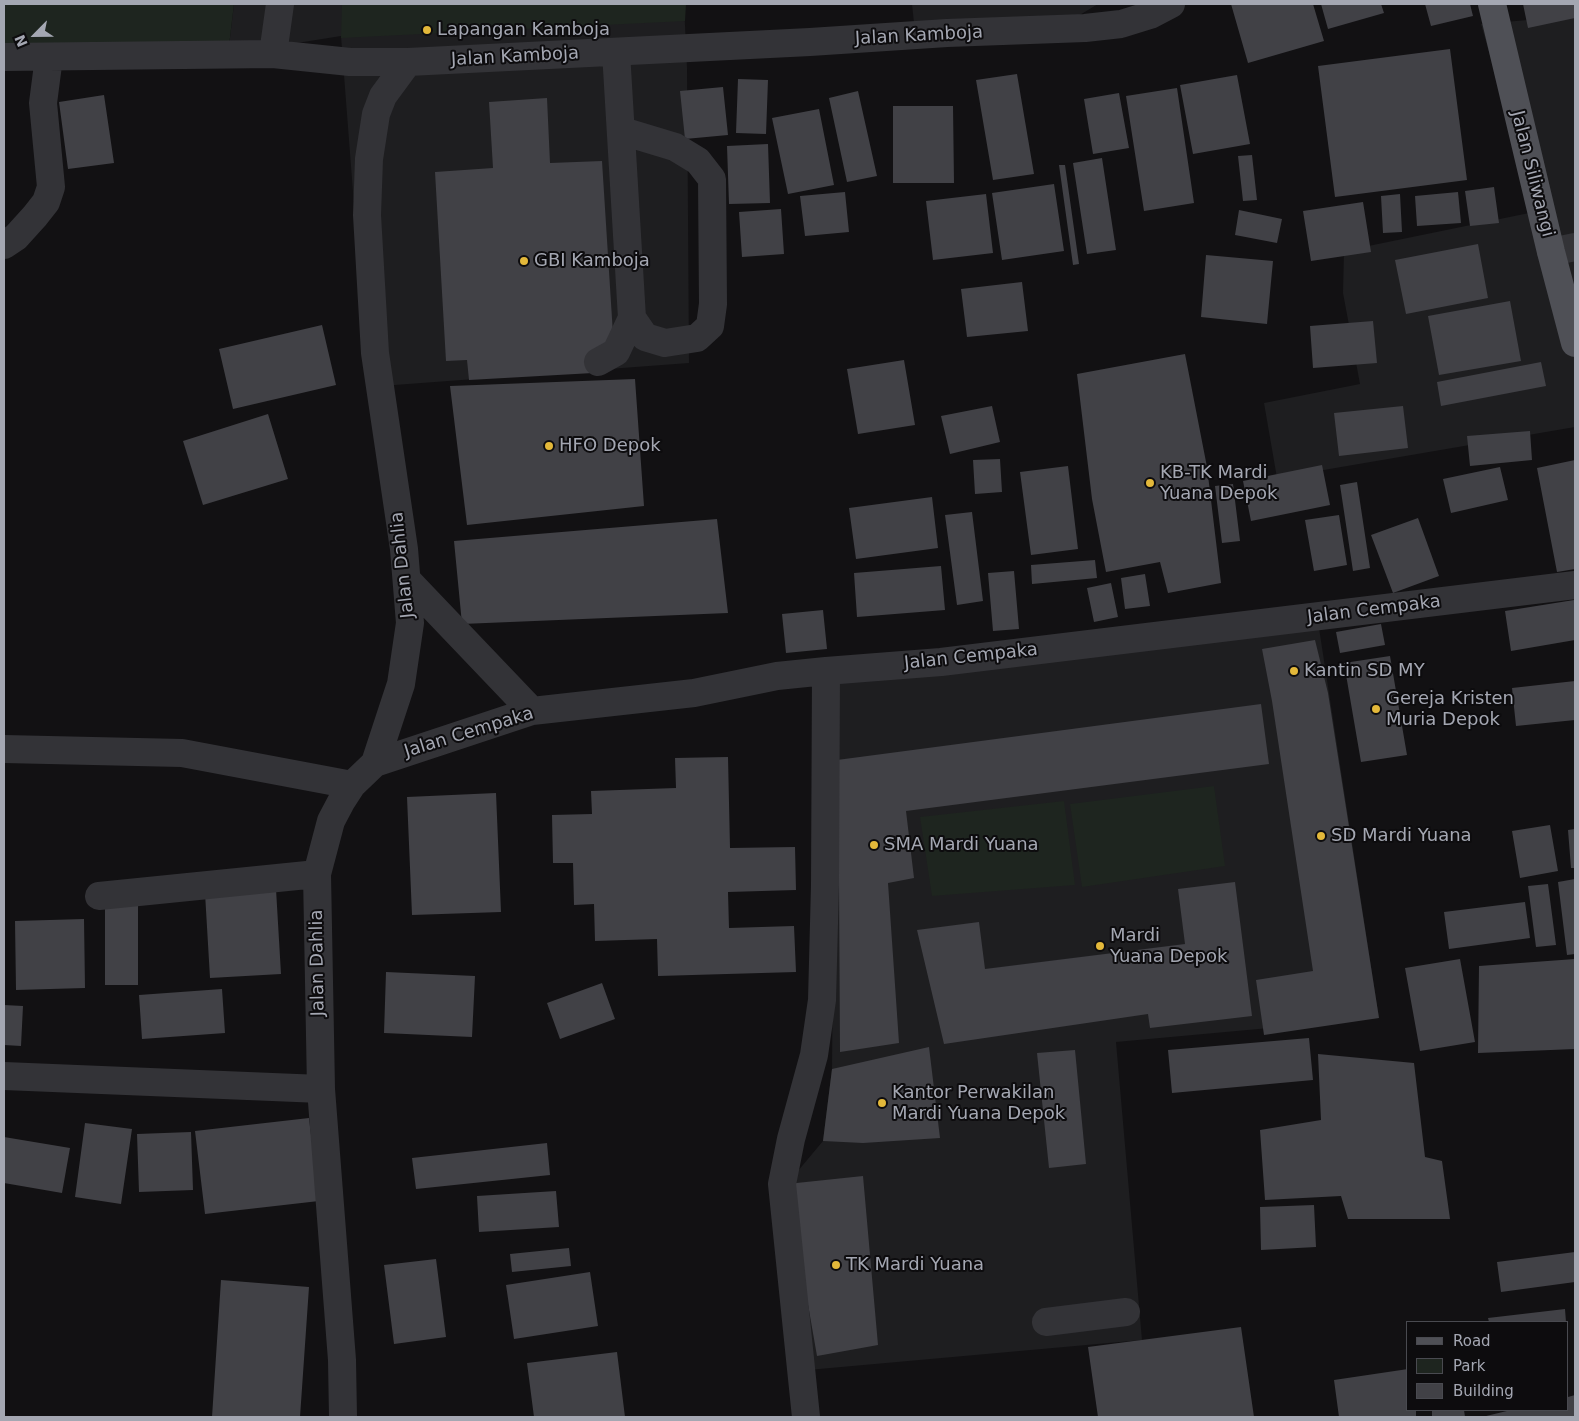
<!DOCTYPE html>
<style>
body{margin:0}
#map{position:relative;width:1579px;height:1421px;overflow:hidden;background:#121113;font-family:"DejaVu Sans",sans-serif}
canvas{display:block}
.frame{position:absolute;inset:0;border:5px solid #a4a7b2;pointer-events:none}
.legend{position:absolute;left:1406px;top:1321px;width:162px;height:90px;box-sizing:border-box;background:#0d0c0e;border:1px solid #494a50;margin:0;padding:6px 9px;list-style:none;font-size:15px;color:#a4a7b2}
.legend li{display:flex;align-items:center;gap:10px;height:25px}
.legend b{width:25px;border:1px solid #494a50}
.north{position:absolute;left:10px;top:10px;width:50px;height:50px;-webkit-text-stroke:4px #0d0c0e;paint-order:stroke;rotate:247deg;font-size:14px;font-weight:700;line-height:20px;text-align:center;color:#a4a7b2}
.north::after{content:'';display:block;margin:auto;width:18px;height:22px;background:#a4a7b2;clip-path:polygon(50% 0,100% 100%,50% 72%,0 100%)}
</style>
<div id="map">
<canvas width="1579" height="1421"></canvas>
<div class="frame"></div>
<ul class="legend">
<li><b style="height:6px;background:#4f5056"></b>Road</li>
<li><b style="height:14px;background:#1e251f"></b>Park</li>
<li><b style="height:14px;background:#414146"></b>Building</li>
</ul>
<div class="north">N</div>
</div>
<script>
const g = document.querySelector('canvas').getContext('2d');
g.lineJoin = 'round';
function fillPath(path, color) {
  g.fillStyle = color;
  g.fill(path, 'evenodd');
}
function toPath(rows) {
  const path = new Path2D();
  for (const r of rows) {
    path.moveTo(r[0], r[1]);
    for (let i = 2; i < r.length; i += 2) path.lineTo(r[i], r[i + 1]);
  }
  return path;
}
function stroke(path, color, width, dash) {
  g.strokeStyle = color;
  g.lineWidth = width;
  g.lineCap = dash ? 'butt' : 'round';
  g.setLineDash(dash || []);
  g.stroke(path);
}
function write(font, color, halo, rows, align = 'center') {
  g.font = font + ' "DejaVu Sans",sans-serif';
  g.lineWidth = 4;
  g.setLineDash([]);
  g.textBaseline = 'middle';
  g.strokeStyle = halo;
  g.fillStyle = color;
  for (const [text, x, y, turn = 0] of rows) {
    g.save();
    g.translate(x, y);
    g.rotate((+turn || 0) * Math.PI / 180);
    g.textAlign = isNaN(turn) ? turn : align;
    if (halo) g.strokeText(text, 0, 0);
    g.fillText(text, 0, 0);
    g.restore();
  }
}
fillPath(toPath([
 [234,4,684,4,687,68,689,363,368,387,341,36,228,54],
 [912,4,1098,4,1078,16,914,23],
 [1575,16,1575,427,1277,478,1264,403,1360,384,1343,293,1344,251,1534,212,1481,24],
 [1319,628,1379,1018,1116,1042,1142,1340,808,1370,787,1184,823,1141,832,1069,835,683]
]), '#1e1e20');
fillPath(toPath([
 [4,4,234,4,228,54,4,62],
 [342,4,686,4,685,21,341,38],
 [1214,786,1225,866,1082,887,1070,804],
 [1064,801,1075,885,932,896,920,817]
]), '#1e251f');
fillPath(toPath([
 [1231,4,1313,4,1324,41,1248,63],
 [1321,4,1381,4,1384,13,1328,29],
 [1425,4,1470,4,1473,16,1431,26],
 [1523,4,1575,4,1575,18,1528,28],
 [1450,49,1467,180,1335,197,1318,66],
 [1017,74,1034,174,993,180,976,80],
 [1237,75,1250,144,1193,154,1180,85],
 [738,79,768,80,766,134,736,133],
 [723,87,728,135,685,139,680,91],
 [1177,88,1194,203,1144,211,1126,96],
 [858,91,877,176,847,182,829,98],
 [1119,93,1129,148,1093,154,1084,99],
 [104,95,114,163,68,169,59,102],
 [547,98,550,163,602,161,614,350,593,373,469,380,467,360,446,361,435,172,493,168,489,102],
 [893,106,953,106,954,183,893,183],
 [819,109,834,185,788,194,772,118],
 [768,144,770,203,729,204,727,146],
 [1252,155,1257,200,1243,201,1238,156],
 [1102,158,1116,250,1087,254,1073,163],
 [1059,165,1065,165,1079,264,1073,265],
 [1054,184,1064,251,1002,260,992,193],
 [1494,187,1499,223,1470,226,1465,191],
 [845,192,849,232,805,236,800,196],
 [1458,192,1461,223,1417,226,1415,196],
 [986,194,993,253,933,260,926,201],
 [1400,194,1402,232,1383,233,1381,196],
 [1363,202,1371,252,1311,261,1303,211],
 [781,209,784,254,742,257,739,212],
 [1239,210,1282,219,1277,243,1235,235],
 [1478,244,1488,298,1406,314,1395,260],
 [1206,255,1273,261,1267,324,1201,317],
 [1022,282,1028,331,967,337,961,289],
 [1510,301,1521,361,1439,375,1428,316],
 [1373,321,1377,363,1313,368,1310,326],
 [322,325,336,385,233,409,219,349],
 [1185,354,1207,467,1221,583,1168,593,1160,562,1106,572,1092,499,1077,374],
 [904,360,915,425,858,434,847,369],
 [1541,362,1546,386,1441,406,1437,382],
 [635,379,644,506,467,525,450,386],
 [992,406,1000,442,950,454,941,416],
 [1403,406,1408,448,1339,456,1334,413],
 [268,414,288,479,203,505,183,441],
 [1530,431,1532,460,1470,466,1467,436],
 [1000,459,1002,492,975,494,973,460],
 [1575,460,1575,569,1557,572,1537,468],
 [1322,465,1330,505,1251,521,1243,481],
 [1068,466,1078,549,1031,555,1020,472],
 [1500,467,1508,500,1451,513,1443,479],
 [1357,482,1370,568,1353,571,1340,485],
 [1233,484,1240,541,1222,543,1215,486],
 [932,497,938,548,856,559,849,508],
 [972,512,983,601,957,605,945,515],
 [1339,515,1347,565,1314,571,1305,520],
 [1418,518,1439,576,1393,593,1371,535],
 [717,519,728,613,462,624,454,541],
 [1095,560,1097,578,1032,584,1031,565],
 [941,566,945,610,857,617,854,573],
 [1014,571,1019,629,993,631,988,573],
 [1145,574,1150,606,1125,609,1121,578],
 [1111,583,1118,617,1094,622,1087,588],
 [1574,600,1575,640,1511,651,1505,611],
 [823,610,827,649,786,653,782,614],
 [1381,624,1385,645,1340,653,1336,632],
 [1315,640,1328,693,1379,1018,1264,1035,1256,980,1313,971,1272,701,1262,649],
 [1390,656,1407,755,1361,762,1344,663],
 [1575,681,1575,720,1516,726,1512,688],
 [1261,704,1269,764,906,811,914,878,888,883,899,1043,840,1052,839,880,837,760],
 [728,757,730,848,795,847,796,890,728,892,729,928,794,926,796,972,658,976,657,939,595,941,594,904,574,905,573,863,553,863,552,815,592,814,591,791,676,788,675,758],
 [496,793,501,912,412,915,407,797],
 [1550,825,1558,871,1520,878,1512,831],
 [1575,829,1575,868,1571,868,1568,830],
 [1575,879,1575,954,1567,955,1558,882],
 [1235,882,1252,1016,1150,1028,1148,1014,944,1044,917,930,979,922,985,969,1185,944,1178,889],
 [1548,884,1556,945,1536,947,1528,886],
 [276,889,281,974,210,978,205,893],
 [105,897,138,897,138,985,105,985],
 [1525,902,1530,938,1449,949,1444,912],
 [84,919,85,988,16,990,15,921],
 [1460,959,1475,1042,1420,1051,1405,968],
 [1575,959,1575,1049,1478,1053,1479,966],
 [386,972,475,976,472,1037,384,1033],
 [602,983,615,1019,560,1039,547,1003],
 [222,989,225,1033,142,1039,139,995],
 [4,1005,23,1006,21,1046,4,1045],
 [1309,1038,1313,1080,1172,1093,1168,1050],
 [929,1047,940,1138,863,1143,823,1141,832,1069],
 [1075,1050,1086,1164,1049,1168,1037,1053],
 [1318,1054,1414,1063,1425,1157,1442,1161,1450,1219,1348,1219,1341,1196,1265,1200,1260,1130,1321,1120],
 [309,1118,319,1201,205,1214,195,1131],
 [85,1123,132,1129,121,1204,75,1197],
 [191,1132,193,1190,139,1192,137,1134],
 [4,1137,70,1148,62,1193,4,1183],
 [547,1143,550,1175,416,1189,412,1158],
 [863,1176,878,1345,817,1356,787,1184],
 [556,1191,559,1227,479,1232,477,1196],
 [1314,1205,1316,1247,1261,1250,1260,1207],
 [569,1248,571,1266,512,1272,510,1254],
 [1575,1252,1575,1282,1501,1292,1497,1262],
 [436,1259,446,1337,394,1344,384,1265],
 [590,1272,598,1326,514,1339,506,1285],
 [221,1280,309,1287,300,1417,212,1417],
 [1565,1309,1566,1322,1489,1322,1488,1318],
 [1241,1327,1254,1417,1098,1417,1088,1347],
 [617,1352,625,1417,534,1417,527,1363],
 [1408,1369,1408,1410,1416,1410,1416,1417,1339,1417,1334,1380],
 [1575,1395,1575,1417,1482,1417,1511,1410,1568,1410,1568,1397],
 [1432,1410,1464,1410,1465,1417,1432,1417]
]), '#414146');
stroke(toPath([
 [273,54,280,4],
 [4,57,273,54,350,62,408,62,810,42,947,33,1085,28,1121,24,1150,15,1171,4],
 [622,131,675,147,698,161,712,179,713,304,710,326,697,338,665,343,645,337,632,318],
 [4,245,16,237,35,216,46,202,51,187,43,103,49,57],
 [1551,252,1575,247],
 [598,362,616,352,632,318,616,52],
 [407,580,532,711],
 [4,749,182,753,352,785],
 [375,763,532,711,694,693,777,676,826,671,941,662,1575,585],
 [99,896,317,874],
 [4,1076,321,1089],
 [1046,1322,1126,1312],
 [343,1417,342,1360,321,1089,317,874,331,821,341,802,352,785,375,763,401,684,410,623,404,549,375,353,367,215,369,159,376,114,383,96,408,62],
 [806,1417,782,1184,791,1139,814,1055,822,1000,825,885,826,671]
]), '#333337', 28);
stroke(toPath([
 [1492,4,1551,252,1575,343]
]), '#4f5056', 28);
for (const [x, y, r, color] of [
 [427,30,5,"#e3b83a"],
 [524,261,5,"#e3b83a"],
 [549,446,5,"#e3b83a"],
 [1150,483,5,"#e3b83a"],
 [1294,671,5,"#e3b83a"],
 [1376,709,5,"#e3b83a"],
 [1321,836,5,"#e3b83a"],
 [874,845,5,"#e3b83a"],
 [1100,946,5,"#e3b83a"],
 [882,1103,5,"#e3b83a"],
 [836,1265,5,"#e3b83a"]
]) {
  const dot = new Path2D();
  dot.arc(x, y, r, 0, 2 * Math.PI);
  g.fillStyle = color;
  g.fill(dot);
  stroke(dot, '#0d0c0e', 2);
}
write('18px', '#a4a7b2', '#0d0c0e', [
 ["Lapangan Kamboja",437,30],
 ["GBI Kamboja",534,261],
 ["HFO Depok",559,446],
 ["KB-TK Mardi",1160,473],
 ["Yuana Depok",1160,494],
 ["Kantin SD MY",1304,671],
 ["Gereja Kristen",1386,699],
 ["Muria Depok",1386,720],
 ["SD Mardi Yuana",1331,836],
 ["SMA Mardi Yuana",884,845],
 ["Mardi",1110,936],
 ["Yuana Depok",1110,957],
 ["Kantor Perwakilan",892,1093],
 ["Mardi Yuana Depok",892,1114],
 ["TK Mardi Yuana",846,1265]
], 'left');
write('18px', '#a4a7b2', '#0d0c0e', [
 ["Jalan Kamboja",919,36,-3],
 ["Jalan Kamboja",515,57,-3],
 ["Jalan Siliwangi",1532,174,76],
 ["Jalan Dahlia",403,565,-96],
 ["Jalan Cempaka",1374,610,-7],
 ["Jalan Cempaka",971,657,-6],
 ["Jalan Cempaka",469,733,-17],
 ["Jalan Dahlia",318,963,-91]
]);
</script>
